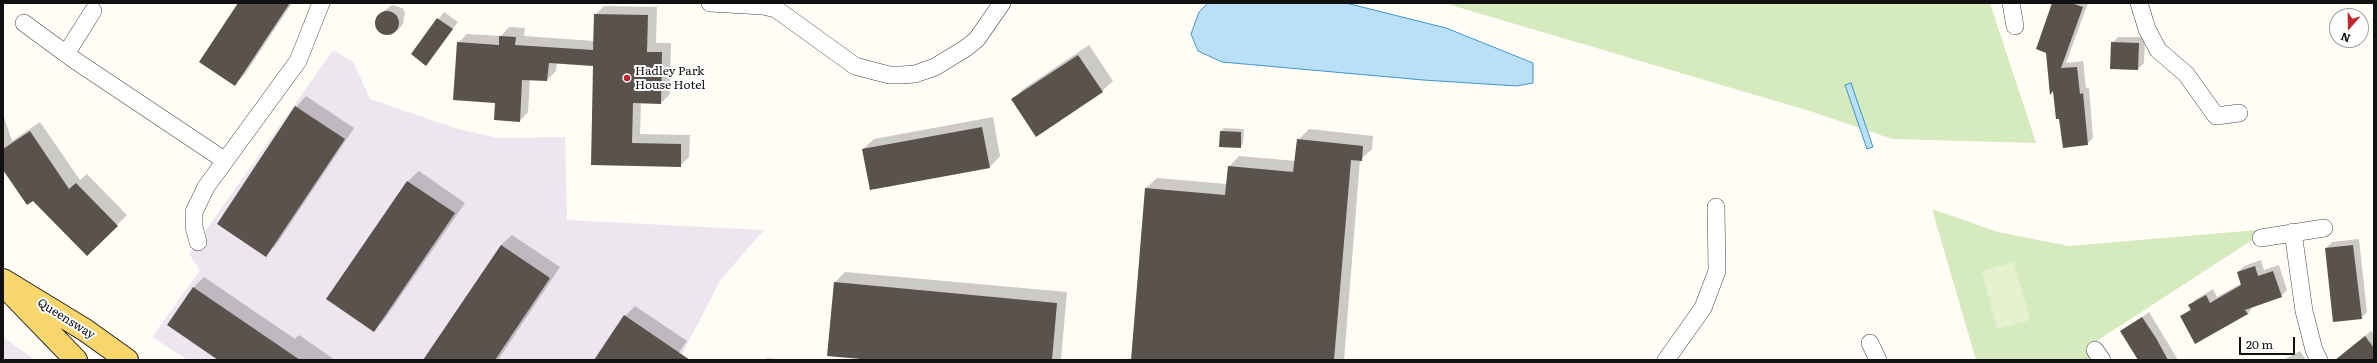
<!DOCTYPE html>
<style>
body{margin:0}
#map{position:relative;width:2377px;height:363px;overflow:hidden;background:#fffdf5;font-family:Literata,serif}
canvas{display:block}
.frame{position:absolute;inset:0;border:4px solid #111;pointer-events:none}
.north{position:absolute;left:2329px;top:8px;width:40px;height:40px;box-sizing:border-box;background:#fff;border:1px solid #a0a0a0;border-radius:50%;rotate:200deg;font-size:11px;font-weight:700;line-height:16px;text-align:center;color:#111}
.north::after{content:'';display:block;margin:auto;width:14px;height:18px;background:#c4262e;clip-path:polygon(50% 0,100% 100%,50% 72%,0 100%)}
.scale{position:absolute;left:2239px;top:337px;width:56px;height:18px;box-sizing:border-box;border:2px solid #111;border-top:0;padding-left:5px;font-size:12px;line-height:14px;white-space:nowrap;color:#111;-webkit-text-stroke:3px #fff;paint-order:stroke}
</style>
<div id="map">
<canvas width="2377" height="363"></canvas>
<div class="frame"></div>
<div class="north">N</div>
<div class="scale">20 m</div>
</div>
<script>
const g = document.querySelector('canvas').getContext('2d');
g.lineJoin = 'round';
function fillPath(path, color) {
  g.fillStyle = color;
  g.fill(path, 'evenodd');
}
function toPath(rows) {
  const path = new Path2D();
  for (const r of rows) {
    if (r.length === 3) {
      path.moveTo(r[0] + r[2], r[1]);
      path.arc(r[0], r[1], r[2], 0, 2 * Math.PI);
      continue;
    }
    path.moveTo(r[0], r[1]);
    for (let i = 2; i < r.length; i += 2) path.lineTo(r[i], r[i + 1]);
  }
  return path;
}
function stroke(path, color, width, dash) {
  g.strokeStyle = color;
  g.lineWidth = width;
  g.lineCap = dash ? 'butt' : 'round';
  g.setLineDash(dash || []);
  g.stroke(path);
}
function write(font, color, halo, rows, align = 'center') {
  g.font = font + ' Literata,serif';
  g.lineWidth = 4;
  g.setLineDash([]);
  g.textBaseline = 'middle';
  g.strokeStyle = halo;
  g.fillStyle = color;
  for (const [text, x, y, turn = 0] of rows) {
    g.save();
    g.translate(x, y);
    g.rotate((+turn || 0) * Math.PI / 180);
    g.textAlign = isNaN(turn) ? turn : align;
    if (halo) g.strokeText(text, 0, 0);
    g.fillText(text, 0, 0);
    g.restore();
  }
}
fillPath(toPath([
 [333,50,354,63,370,99,458,129,499,138,565,137,567,220,764,230,721,279,679,360,188,360,152,337,200,270,189,254],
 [3,337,35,360,3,360]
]), '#eee6ef');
fillPath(toPath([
 [1444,3,1990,3,2036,143,1892,139,1813,112],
 [1932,209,1998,232,2069,246,2269,229,2086,348,2093,360,1976,360]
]), '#d5ebbd');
fillPath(toPath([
 [2014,262,2030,320,1997,329,1982,271]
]), '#e6f2cf');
const water = toPath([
 [1208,3,1346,3,1446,28,1533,63,1533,83,1517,86,1423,80,1222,62,1198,51,1191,34,1199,12,1208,3],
 [1851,83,1873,147,1867,149,1845,85,1851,83]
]);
fillPath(water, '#b9e0f7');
stroke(water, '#3f96cf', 1);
fillPath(toPath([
 [240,3,292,3,245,74,234,85],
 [2053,3,2088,3,2066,63,2083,61,2086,88,2089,88,2093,138,2087,144,2060,118,2057,118,2053,91],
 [392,5,402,8,405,12,403,24,397,31,389,34,380,31,376,22,381,13],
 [604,6,657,7,656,43,671,43,670,94,661,103,641,102,640,134,690,135,689,157,680,166,592,164,594,65,557,62,556,71,547,80,530,79,528,112,520,121,458,43,467,34,501,36,509,27,525,28,524,36,594,41,595,15],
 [444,12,458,22,426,64,412,54],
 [2118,37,2145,37,2144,63,2138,69,2112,43],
 [1089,45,1113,81,1102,91,1013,100,1023,89],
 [306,96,354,128,276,245,266,255,296,107],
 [3,114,12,141,40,122,80,180,87,174,127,215,117,225,3,168],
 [993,117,1000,156,990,167,871,189,863,149,874,139],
 [1224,128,1244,129,1243,144,1240,147,1221,131],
 [1309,129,1373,136,1372,149,1360,160,1344,360,1132,360,1146,188,1157,178,1227,184,1229,167,1239,156,1296,161,1298,140],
 [419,171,465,203,384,320,374,330,328,299,408,181],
 [512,235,560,267,498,360,425,360,501,245],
 [2359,239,2367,312,2361,318,2326,248,2332,242],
 [2261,260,2264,270,2279,265,2287,290,2281,296,2253,306,2248,314,2181,317,2191,308,2190,305,2196,299,2213,289,2217,297,2242,283,2238,272,2244,266],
 [845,272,1067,292,1061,360,883,360,835,282],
 [204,277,295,339,299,335,335,360,220,360,168,324,194,287],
 [635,306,687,341,674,360,595,360,625,316],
 [2149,312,2178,360,2140,360,2122,332],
 [2371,331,2374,334,2374,360,2350,360,2344,353],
 [2300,351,2306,360,2283,360],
 [767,358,786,360,765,360]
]), '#0003');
fillPath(toPath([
 [238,3,290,3,235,86,199,62],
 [2052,3,2071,3,2083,7,2061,68,2077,67,2080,94,2083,93,2088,145,2063,148,2059,119,2056,119,2053,91,2050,95,2046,53,2036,49],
 [387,23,12],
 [594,14,648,15,647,52,662,52,661,104,633,103,632,143,681,144,681,167,591,165,593,66,549,63,547,81,522,80,520,122,494,120,495,103,453,100,457,42,499,45,499,36,516,37,515,45,593,50],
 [437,18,453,29,426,66,411,54],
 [2111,42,2139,43,2138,70,2110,69],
 [1078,55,1103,92,1036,137,1011,99],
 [295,106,345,139,266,257,217,224],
 [982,127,990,168,870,190,862,149],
 [30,131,69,189,76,183,118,226,87,256,33,201,27,205,3,170,3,149],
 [1220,131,1241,132,1241,148,1219,147],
 [1297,139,1363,146,1362,161,1351,160,1334,360,1131,360,1145,188,1225,195,1228,166,1293,172],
 [407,181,455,213,374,332,326,299],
 [501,245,550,278,495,360,423,360],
 [2353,245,2362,319,2333,322,2325,248],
 [2255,266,2258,276,2273,271,2282,297,2245,310,2248,314,2195,344,2180,316,2191,310,2188,305,2206,295,2210,303,2241,285,2237,272],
 [834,282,1057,303,1052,360,872,360,827,356],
 [193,287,300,360,218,360,167,325],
 [624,315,690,360,594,360],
 [2142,317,2156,338,2168,360,2138,360,2120,331],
 [2365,336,2374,348,2374,360,2335,360]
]), '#5a524d');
const street = toPath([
 [710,3,763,6,776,9,855,66,889,75,901,75,915,74,935,67,966,48,977,39,1002,3],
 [2011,3,2015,26],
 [2139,3,2147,29,2158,50,2186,74,2216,116,2239,113],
 [24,23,73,59,224,160],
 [66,54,93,11],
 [2293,232,2304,311,2314,350,2319,360],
 [2261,238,2324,228],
 [198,242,194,227,194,212,206,187,298,61,321,3],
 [1870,343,1878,360],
 [2095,350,2102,360],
 [1666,360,1703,308,1717,271,1716,207]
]);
const primary = toPath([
 [3,280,85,330,127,360],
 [13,295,76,360]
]);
stroke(street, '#444', 18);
stroke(primary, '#222', 24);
stroke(street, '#fff', 17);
stroke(primary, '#f9d66b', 22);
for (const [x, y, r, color] of [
 [627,78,4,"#c4262e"]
]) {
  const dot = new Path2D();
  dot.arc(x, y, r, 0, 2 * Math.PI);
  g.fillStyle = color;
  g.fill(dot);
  stroke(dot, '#fff', 1.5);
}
write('12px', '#111', '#fff', [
 ["Hadley Park",635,71],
 ["House Hotel",635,85]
], 'left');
write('12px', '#111', '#fff', [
 ["Queensway",66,319,32]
]);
</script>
